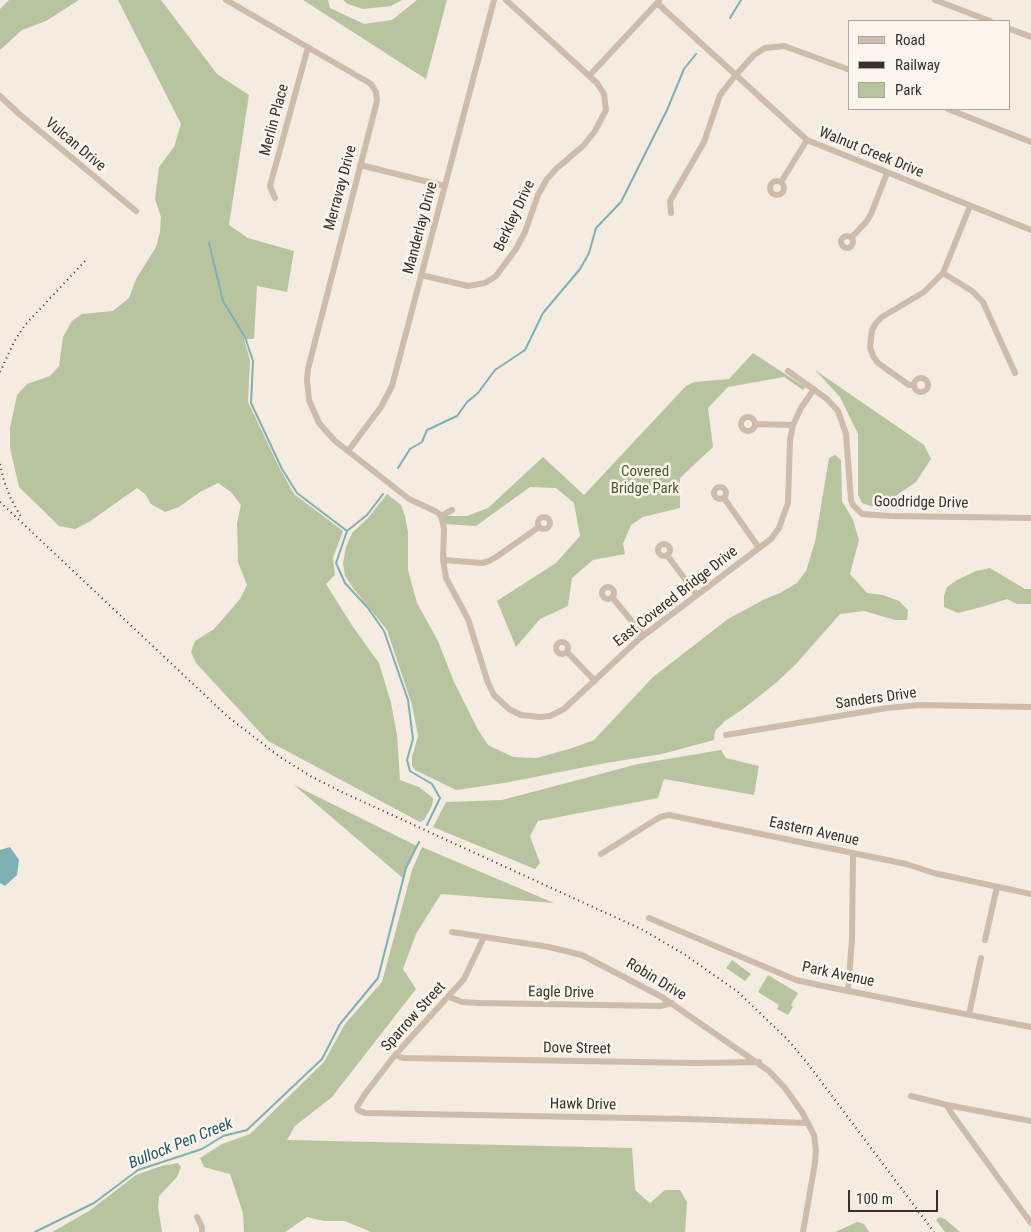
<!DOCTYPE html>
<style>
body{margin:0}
#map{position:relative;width:1031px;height:1232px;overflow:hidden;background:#f4ebe1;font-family:"Roboto Condensed",sans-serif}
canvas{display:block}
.legend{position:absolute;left:848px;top:20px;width:162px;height:90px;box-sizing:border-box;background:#fbf5ee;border:1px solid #aea6a0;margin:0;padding:6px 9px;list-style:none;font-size:15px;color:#3b302b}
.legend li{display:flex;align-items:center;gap:10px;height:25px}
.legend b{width:25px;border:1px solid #aea6a0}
.scale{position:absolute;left:848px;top:1190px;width:90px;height:22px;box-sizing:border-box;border:2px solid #3b302b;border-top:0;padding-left:6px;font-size:15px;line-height:18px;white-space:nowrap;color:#3b302b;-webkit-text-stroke:4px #fbf5ee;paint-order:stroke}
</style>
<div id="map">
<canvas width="1031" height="1232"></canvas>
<ul class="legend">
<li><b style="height:6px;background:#cdbbac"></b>Road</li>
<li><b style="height:6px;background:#3b302b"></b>Railway</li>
<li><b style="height:14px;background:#b8c4a0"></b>Park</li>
</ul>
<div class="scale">100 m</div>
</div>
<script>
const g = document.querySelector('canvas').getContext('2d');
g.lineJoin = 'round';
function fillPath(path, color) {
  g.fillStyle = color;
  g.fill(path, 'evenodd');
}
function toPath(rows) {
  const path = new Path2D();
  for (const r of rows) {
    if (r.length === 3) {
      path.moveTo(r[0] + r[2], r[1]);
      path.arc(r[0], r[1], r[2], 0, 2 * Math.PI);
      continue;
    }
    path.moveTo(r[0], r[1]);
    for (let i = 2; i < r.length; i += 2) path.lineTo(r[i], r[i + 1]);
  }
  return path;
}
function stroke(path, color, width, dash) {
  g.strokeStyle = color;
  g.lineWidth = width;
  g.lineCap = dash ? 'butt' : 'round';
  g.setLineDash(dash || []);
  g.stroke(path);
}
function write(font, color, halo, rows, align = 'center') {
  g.font = font + ' "Roboto Condensed",sans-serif';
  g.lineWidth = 5;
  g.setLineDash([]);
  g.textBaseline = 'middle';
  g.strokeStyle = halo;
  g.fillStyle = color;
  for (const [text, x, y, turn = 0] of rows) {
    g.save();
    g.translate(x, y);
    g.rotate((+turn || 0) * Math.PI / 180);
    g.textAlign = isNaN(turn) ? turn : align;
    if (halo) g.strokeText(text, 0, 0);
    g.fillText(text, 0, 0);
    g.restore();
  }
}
fillPath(toPath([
 [9,0,79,0,46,21,22,30,0,50,0,9],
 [118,0,161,0,217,74,249,95,229,225,248,238,294,251,287,292,257,286,254,339,244,339,250,360,248,402,279,467,294,494,343,531,333,558,335,575,326,584,353,627,379,663,391,703,397,735,400,780,419,787,433,798,432,806,424,820,420,822,268,741,196,663,191,652,195,641,214,629,240,599,247,585,238,562,237,523,241,505,231,492,218,483,200,492,179,507,165,512,151,504,145,494,137,488,89,522,75,529,59,526,19,487,10,448,10,428,17,395,27,384,50,376,59,366,63,337,72,321,82,314,113,311,129,298,136,279,156,247,160,232,161,217,155,199,159,167,174,147,181,124],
 [303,0,328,0,330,8,364,24,392,20,417,0,447,0,426,79],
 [343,0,402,0,391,6,363,9,348,4],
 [753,353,805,387,803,390,784,377,728,387,708,408,713,447,680,478,680,508,643,517,631,525,623,544,625,554,593,560,572,578,568,606,540,619,516,647,497,601,556,563,580,536,574,503,556,488,530,487,476,526,443,524,441,516,467,516,488,508,543,457,584,495,686,386,694,382,729,379],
 [815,370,924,445,931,459,916,482,884,504,871,506,862,503,858,495,858,434,840,397],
 [835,455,841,460,842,501,853,520,859,540,850,574,867,593,883,595,899,601,908,610,907,620,895,620,864,611,840,614,796,664,777,682,743,709,725,721,715,731,714,740,662,754,606,763,504,783,456,790,415,770,412,766,412,757,418,736,412,705,387,630,353,588,345,576,343,563,346,547,352,533,368,518,387,494,401,505,405,516,408,532,408,570,417,603,438,641,454,682,477,728,488,745,513,757,537,758,572,748,594,740,653,677,728,619,765,599,780,593,797,583,806,571,815,542,829,458],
 [990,568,1025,589,1031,589,1031,604,1017,604,1007,599,985,606,958,613,944,607,944,596,947,587,957,580,976,571],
 [721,750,726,758,759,766,754,795,664,779,658,798,538,821,530,836,540,863,535,869,433,827,446,802,502,800,638,764],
 [294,785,417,846,406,868,404,879],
 [422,847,554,903,441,894,416,934,403,969,416,989,332,1097,295,1126,287,1140,632,1148,635,1190,650,1203,665,1190,680,1190,687,1202,685,1232,371,1232,345,1221,324,1221,307,1217,285,1232,244,1232,243,1213,230,1174,204,1167,200,1158,222,1144,250,1134,324,1062,345,1024,382,982,412,870],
 [732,960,751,974,745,981,726,968],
 [768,975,798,993,791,1005,793,1007,788,1015,777,1009,779,1005,758,992],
 [178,1163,181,1167,177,1177,159,1196,158,1207,162,1232,52,1232,89,1211,136,1175,161,1166],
 [939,1217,945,1219,960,1232,945,1232,936,1220],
 [857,1222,864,1224,869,1232,835,1232]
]), '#b8c4a0');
fillPath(toPath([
 [10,847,19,860,17,875,5,886,0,883,0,850]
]), '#7fb0b2');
stroke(toPath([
 [730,18,741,0],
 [209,243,223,301,245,337,253,361,251,403,282,469,297,493,347,531,336,563,345,583,368,608,384,631,408,700,413,739,407,760,410,771,432,784,440,798,427,825],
 [398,468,410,449,422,442,427,430,457,416,467,402,478,393,495,370,525,350,543,313,580,269,589,253,596,228,621,202,667,110,684,69,696,54],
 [347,531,367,515,383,494],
 [35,1232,94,1203,138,1170,202,1149,223,1136,247,1130,322,1059,340,1024,378,978,406,868,419,842]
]), '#7fb0b2', 2);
stroke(toPath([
 [226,0,366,81,371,84,376,92,377,100,376,105,308,369,307,380,309,400,319,423,334,440,409,499,437,512,441,516,444,529,443,560,446,578,468,619,488,683,494,695,509,709,521,715,540,717,550,716,564,709,639,639,771,539,779,528,788,503,790,440,793,425,801,408,814,389],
 [935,0,990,21],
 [657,3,807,140,1031,230],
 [1010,29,1031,37],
 [589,76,659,1],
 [0,96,18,113,136,211],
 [948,109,1031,142],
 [360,165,445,186],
 [777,188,7],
 [781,182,807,140],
 [275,198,270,186,308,47],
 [671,213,670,201,704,142,720,95,735,76,754,55,765,48,784,46,850,70],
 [847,242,6],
 [852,237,866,222,871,214,887,173],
 [943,273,972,291,983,302,1015,373],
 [421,275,468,286,485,283,496,276,516,249,525,232,538,195,547,179,556,169,583,146,595,131,606,110,604,94,597,83,506,0],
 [788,371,827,399,838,411,846,434,851,500,853,505,862,514,890,516,1031,518],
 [921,385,7],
 [914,385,909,385,878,363,873,356,870,347,872,330,876,323,882,317,924,292,943,273,970,206],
 [748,424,7],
 [755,424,793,425],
 [348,451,381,407,392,386,494,0],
 [720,493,6],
 [724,498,759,548],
 [441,516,452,510],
 [544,523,6],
 [664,550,6],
 [667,555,697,595],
 [443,560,482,563,489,561,496,557,539,527],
 [608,593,6],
 [612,597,643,635],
 [562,648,6],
 [567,652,595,681],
 [726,735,887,708,919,705,1031,707],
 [601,854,660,817,669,815,906,864,934,873,1031,894],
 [649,918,796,980,823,986,1031,1027],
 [452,932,549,947,582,955,662,997,769,1071,785,1088,802,1112,814,1135,816,1150,815,1163,803,1232],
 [484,937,464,979,395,1055,365,1094,357,1107,358,1110,365,1113,687,1119,808,1123],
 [985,940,997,887],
 [848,991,852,939,853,853],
 [449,997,462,1002,479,1003,661,1006,672,1003],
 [969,1015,981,958],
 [395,1055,403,1058,696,1063,759,1062],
 [911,1096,947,1105,1031,1121],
 [947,1105,952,1114,1031,1223],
 [197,1217,202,1227,202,1232]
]), '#cdbbac', 6);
stroke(toPath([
 [0,372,14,342,25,325,85,261],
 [0,464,4,481,11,499,21,517],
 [0,502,227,716,280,757,312,777,344,793,641,929,684,954,738,992,788,1040,808,1064,934,1232]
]), '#3b302b', 2, [1, 4]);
write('15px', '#3b302b', '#fbf5ee', [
 ["Merlin Place",275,120,-75],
 ["Vulcan Drive",75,145,40],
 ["Walnut Creek Drive",871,153,22],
 ["Merravay Drive",341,188,-75],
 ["Berkley Drive",515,216,-65],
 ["Manderlay Drive",421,228,-75],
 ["Goodridge Drive",921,503,1],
 ["East Covered Bridge Drive",676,597,-38],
 ["Sanders Drive",876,699,-8],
 ["Eastern Avenue",814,832,12],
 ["Park Avenue",838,975,12],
 ["Robin Drive",656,980,31],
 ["Eagle Drive",561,993,1],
 ["Sparrow Street",414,1017,-48],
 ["Dove Street",577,1049,1],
 ["Hawk Drive",583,1105,1]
]);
write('15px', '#4a5a2e', '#fbf5ee', [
 ["Covered",645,472],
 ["Bridge Park",645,489]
]);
write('italic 16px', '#1f5a5e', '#fbf5ee', [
 ["Bullock Pen Creek",181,1144,-22]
]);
</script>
